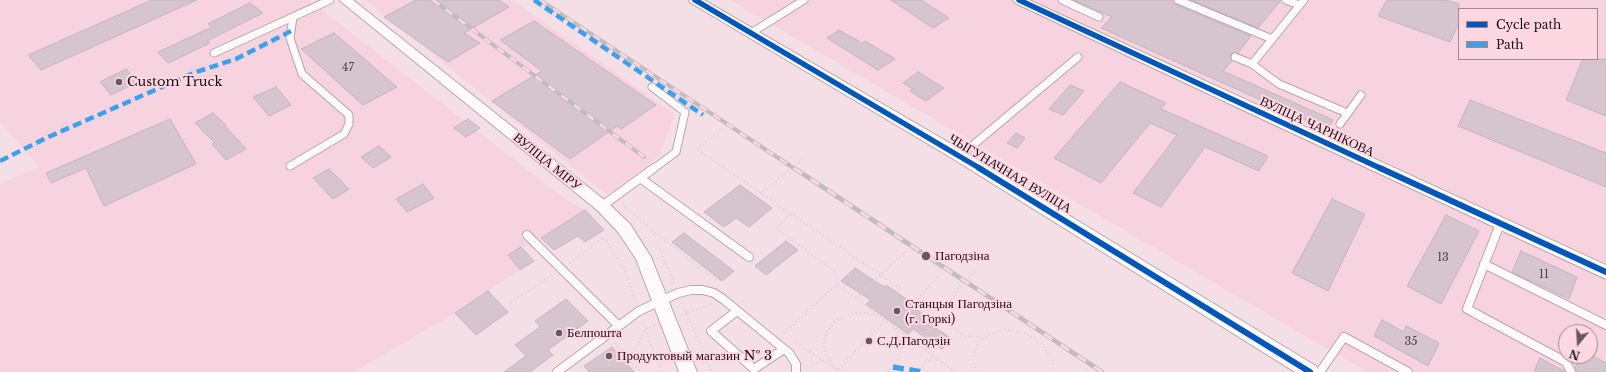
<!DOCTYPE html>
<meta charset="utf-8">
<style>
body{margin:0}
#map{position:relative;width:1606px;height:372px;overflow:hidden;background:#f5dfe6;font-family:"Libre Baskerville",serif}
canvas{display:block}
.legend{position:absolute;left:1458px;top:8px;width:140px;height:52px;box-sizing:border-box;background:#fdd7e2;border:1px solid #a38790;margin:0;padding:5px 7px;list-style:none;font-size:12px;color:#1d1015}
.legend li{display:flex;align-items:center;gap:8px;height:20px}
.legend b{width:20px;border:1px solid #a38790}
.north{position:absolute;left:1558px;top:324px;width:40px;height:40px;box-sizing:border-box;background:#fdd7e2;border:1px solid #a38790;border-radius:50%;rotate:198deg;font-size:11px;font-weight:700;line-height:16px;text-align:center;color:#1d1015}
.north::after{content:'';display:block;margin:auto;width:14px;height:18px;background:#69585e;clip-path:polygon(50% 0,100% 100%,50% 72%,0 100%)}
</style>
<div id="map">
<canvas width="1606" height="372"></canvas>
<ul class="legend">
<li><b style="height:5px;background:#0057b8"></b>Cycle path</li>
<li><b style="height:5px;background:#3da1ea"></b>Path</li>
</ul>
<div class="north">N</div>
</div>
<script>
const g = document.querySelector('canvas').getContext('2d');
g.lineJoin = 'round';
function fillPath(path, color) {
  g.fillStyle = color;
  g.fill(path, 'evenodd');
}
function toPath(rows) {
  const path = new Path2D();
  for (const r of rows) {
    path.moveTo(r[0], r[1]);
    for (let i = 2; i < r.length; i += 2) path.lineTo(r[i], r[i + 1]);
  }
  return path;
}
function stroke(path, color, width, dash) {
  g.strokeStyle = color;
  g.lineWidth = width;
  g.lineCap = dash ? 'butt' : 'round';
  g.setLineDash(dash || []);
  g.stroke(path);
}
function write(font, color, halo, rows, align = 'center') {
  g.font = font + ' "Libre Baskerville",serif';
  g.lineWidth = 4;
  g.setLineDash([]);
  g.textBaseline = 'middle';
  g.strokeStyle = halo;
  g.fillStyle = color;
  for (const [text, x, y, turn = 0] of rows) {
    g.save();
    g.translate(x, y);
    g.rotate((+turn || 0) * Math.PI / 180);
    g.textAlign = isNaN(turn) ? turn : align;
    if (halo) g.strokeText(text, 0, 0);
    g.fillText(text, 0, 0);
    g.restore();
  }
}
fillPath(toPath([
 [0,0,309,0,561,196,585,210,541,238,508,255,520,270,455,313,354,372,0,372,0,184,39,167,0,121],
 [365,0,512,0,675,114,659,156,607,195],
 [730,0,1606,0,1606,372,1367,372],
 [1459,9,1597,9,1597,59,1459,59],
 [1566,332,1590,332,1590,356,1566,356]
]), '#f7d3df');
const building = toPath([
 [152,0,197,0,41,70,28,55,152,0],
 [416,0,499,0,509,7,464,33,480,43,448,62,384,17,416,0],
 [891,0,921,0,949,18,933,28,891,0],
 [1074,0,1173,0,1176,5,1251,36,1238,53,1232,53,1230,57,1232,61,1223,71,1333,120,1327,130,1101,28,1112,17,1074,0],
 [1191,0,1281,0,1258,28,1191,0],
 [1387,0,1446,0,1459,4,1459,23,1450,42,1378,16,1387,0],
 [250,3,263,13,207,41,210,43,168,63,158,52,212,27,208,24,250,3],
 [534,21,656,105,621,129,617,126,570,159,492,101,542,71,500,40,534,21],
 [839,30,862,43,865,41,895,59,878,70,827,38,839,30],
 [334,33,397,87,363,105,301,49,334,33],
 [1583,59,1606,59,1606,116,1566,100,1583,59],
 [126,69,138,82,111,95,100,82,126,69],
 [918,72,944,88,926,101,910,91,913,89,903,83,918,72],
 [1120,82,1166,103,1161,109,1268,156,1259,171,1205,147,1161,207,1133,193,1177,135,1150,123,1101,183,1054,158,1120,82],
 [1070,85,1084,91,1063,115,1049,109,1070,85],
 [276,87,291,105,269,116,253,97,276,87],
 [1470,100,1606,153,1606,187,1458,126,1470,100],
 [213,113,226,125,225,126,246,149,226,160,212,144,215,143,195,123,213,113],
 [170,119,196,164,104,206,86,168,51,183,46,173,170,119],
 [468,119,480,128,466,137,454,128,468,119],
 [1016,133,1025,138,1017,148,1007,143,1016,133],
 [379,146,391,157,373,168,361,157,379,146],
 [329,169,349,189,333,199,313,178,329,169],
 [423,184,434,198,407,212,396,199,423,184],
 [740,185,772,208,749,227,736,218,724,227,704,212,740,185],
 [1332,199,1365,214,1328,291,1292,273,1332,199],
 [585,210,604,230,585,242,578,236,554,250,541,238,585,210],
 [1446,215,1479,231,1441,304,1407,286,1446,215],
 [684,233,734,271,722,281,672,242,684,233],
 [786,241,798,250,766,275,755,266,786,241],
 [521,247,534,261,520,270,508,255,521,247],
 [1521,251,1577,277,1569,299,1512,272,1521,251],
 [855,268,884,287,886,285,912,303,910,305,926,316,923,319,952,339,942,349,913,329,908,334,866,304,871,300,841,281,855,268],
 [488,291,508,312,476,335,455,313,488,291],
 [566,299,588,321,548,350,553,355,530,372,504,372,526,356,515,345,540,327,535,321,566,299],
 [1382,320,1404,332,1406,326,1439,343,1428,366,1374,336,1382,320],
 [612,347,634,372,589,372,584,366,612,347],
 [1580,356,1593,356,1606,363,1606,372,1577,372,1575,367,1580,356],
 [1540,358,1564,371,1565,372,1534,372,1540,358]
]);
fillPath(building, '#d6c4cf');
stroke(building, '#c5b6bd', 1);
const laneFar1 = toPath([
 [1062,0,1099,17],
 [1178,0,1272,39],
 [1286,0,1299,5],
 [1304,0,1252,64,1279,84,1347,113],
 [751,33,804,0],
 [214,53,330,0],
 [1235,57,1252,64],
 [652,87,685,112,676,152,653,169],
 [1340,124,1361,95],
 [960,156,1078,57],
 [290,166,344,134,349,124,349,115,302,74,290,38,293,17]
]);
const lane = toPath([
 [640,178,749,257],
 [602,206,654,168],
 [1500,224,1467,309,1566,362,1571,372],
 [527,235,619,326],
 [1484,264,1606,325],
 [737,311,711,331,754,369,784,349],
 [557,372,639,311,678,293,691,290,703,290,714,293,723,299,789,353,796,364,796,372],
 [1320,372,1344,337,1408,372]
]);
const street = toPath([
 [339,0,353,0,607,202,630,224,651,257,697,372,679,372,636,259,618,232,597,210,339,0],
 [689,0,704,0,965,152,1316,366,1319,372,1295,372,955,160,691,3,689,0],
 [1013,0,1029,0,1606,265,1606,279,1277,126,1015,3,1013,0]
]);
stroke(laneFar1, '#b6a6ab', 9);
stroke(lane, '#b6a6ab', 10);
stroke(street, '#b6a6ab', 2);
stroke(toPath([
 [723,129,697,149,726,169],
 [791,169,804,158]
]), '#d8d2d4', 2, [1, 2.5]);
stroke(toPath([
 [724,168,900,288],
 [760,194,792,168],
 [622,204,652,230,674,283],
 [791,215,776,228,836,273,837,284,955,372],
 [652,230,718,282],
 [569,263,604,237,624,269,636,302],
 [940,274,916,301,964,336,982,338],
 [856,298,906,251],
 [511,302,552,275],
 [682,303,712,372],
 [681,315,712,304],
 [643,322,661,372],
 [784,333,837,284],
 [614,343,641,372],
 [796,343,841,372],
 [917,344,940,318,959,287,977,270],
 [629,360,646,329,655,325],
 [813,364,822,360],
 [833,365,826,355,824,347,824,338,833,323,840,318,858,313,868,313,879,317],
 [836,372,886,320],
 [887,372,898,360,901,351,901,343,898,334,893,327],
 [917,372,933,355],
 [976,372,973,360,977,345,989,334,1007,330,1026,333,1042,344,1052,359,1054,372],
 [1084,372,1094,360]
]), '#d8d2d4', 2.5, [1, 3]);
stroke(laneFar1, '#fefafb', 7);
stroke(lane, '#fefafb', 8);
fillPath(street, '#fefafb');
const railFar1 = toPath([
 [433,0,644,157],
 [540,0,795,169]
]);
const rail = toPath([
 [794,168,1102,372]
]);
stroke(railFar1, '#c1bcbe', 4);
stroke(rail, '#c1bcbe', 4.5);
stroke(railFar1, '#fdd7e2', 2.5, [8]);
stroke(rail, '#fdd7e2', 3, [10]);
stroke(toPath([
 [534,0,703,115],
 [0,161,46,138,196,72,236,59,291,31]
]), '#3da1ea', 4.5, [9, 4.5]);
stroke(toPath([
 [893,367,922,372]
]), '#3da1ea', 5.5, [11, 5.5]);
stroke(toPath([
 [695,0,981,169],
 [1019,0,1382,169]
]), '#0057b8', 5.5);
stroke(toPath([
 [979,168,1310,372],
 [1380,168,1606,272]
]), '#0057b8', 6);
for (const [x, y, r, color] of [
 [119,82,4,"#69585e"],
 [926,256,5,"#69585e"],
 [897,311,4,"#69585e"],
 [559,333,4,"#69585e"],
 [869,341,4,"#69585e"],
 [609,356,4,"#69585e"]
]) {
  const dot = new Path2D();
  dot.arc(x, y, r, 0, 2 * Math.PI);
  g.fillStyle = color;
  g.fill(dot);
  stroke(dot, '#fdd7e2', 1.5);
}
write('11px', '#4b3d44', null, [
 ["47",348,68],
 ["13",1443,258],
 ["11",1544,275],
 ["35",1411,342]
]);
write('13px', '#1d1015', '#fdd7e2', [
 ["Custom Truck",127,82],
 ["Пагодзіна",935,256],
 ["Станцыя Пагодзіна",905,304],
 ["(г. Горкі)",905,319],
 ["Белпошта",567,333],
 ["С.Д.Пагодзін",877,341],
 ["Продуктовый магазин № 3",617,356]
], 'left');
write('13px', '#1d1015', '#fdd7e2', [
 ["ВУЛІЦА ЧАРНІКОВА",1317,127,25],
 ["ВУЛІЦА МІРУ",547,162,39],
 ["ЧЫГУНАЧНАЯ ВУЛІЦА",1010,174,31]
]);
</script>
